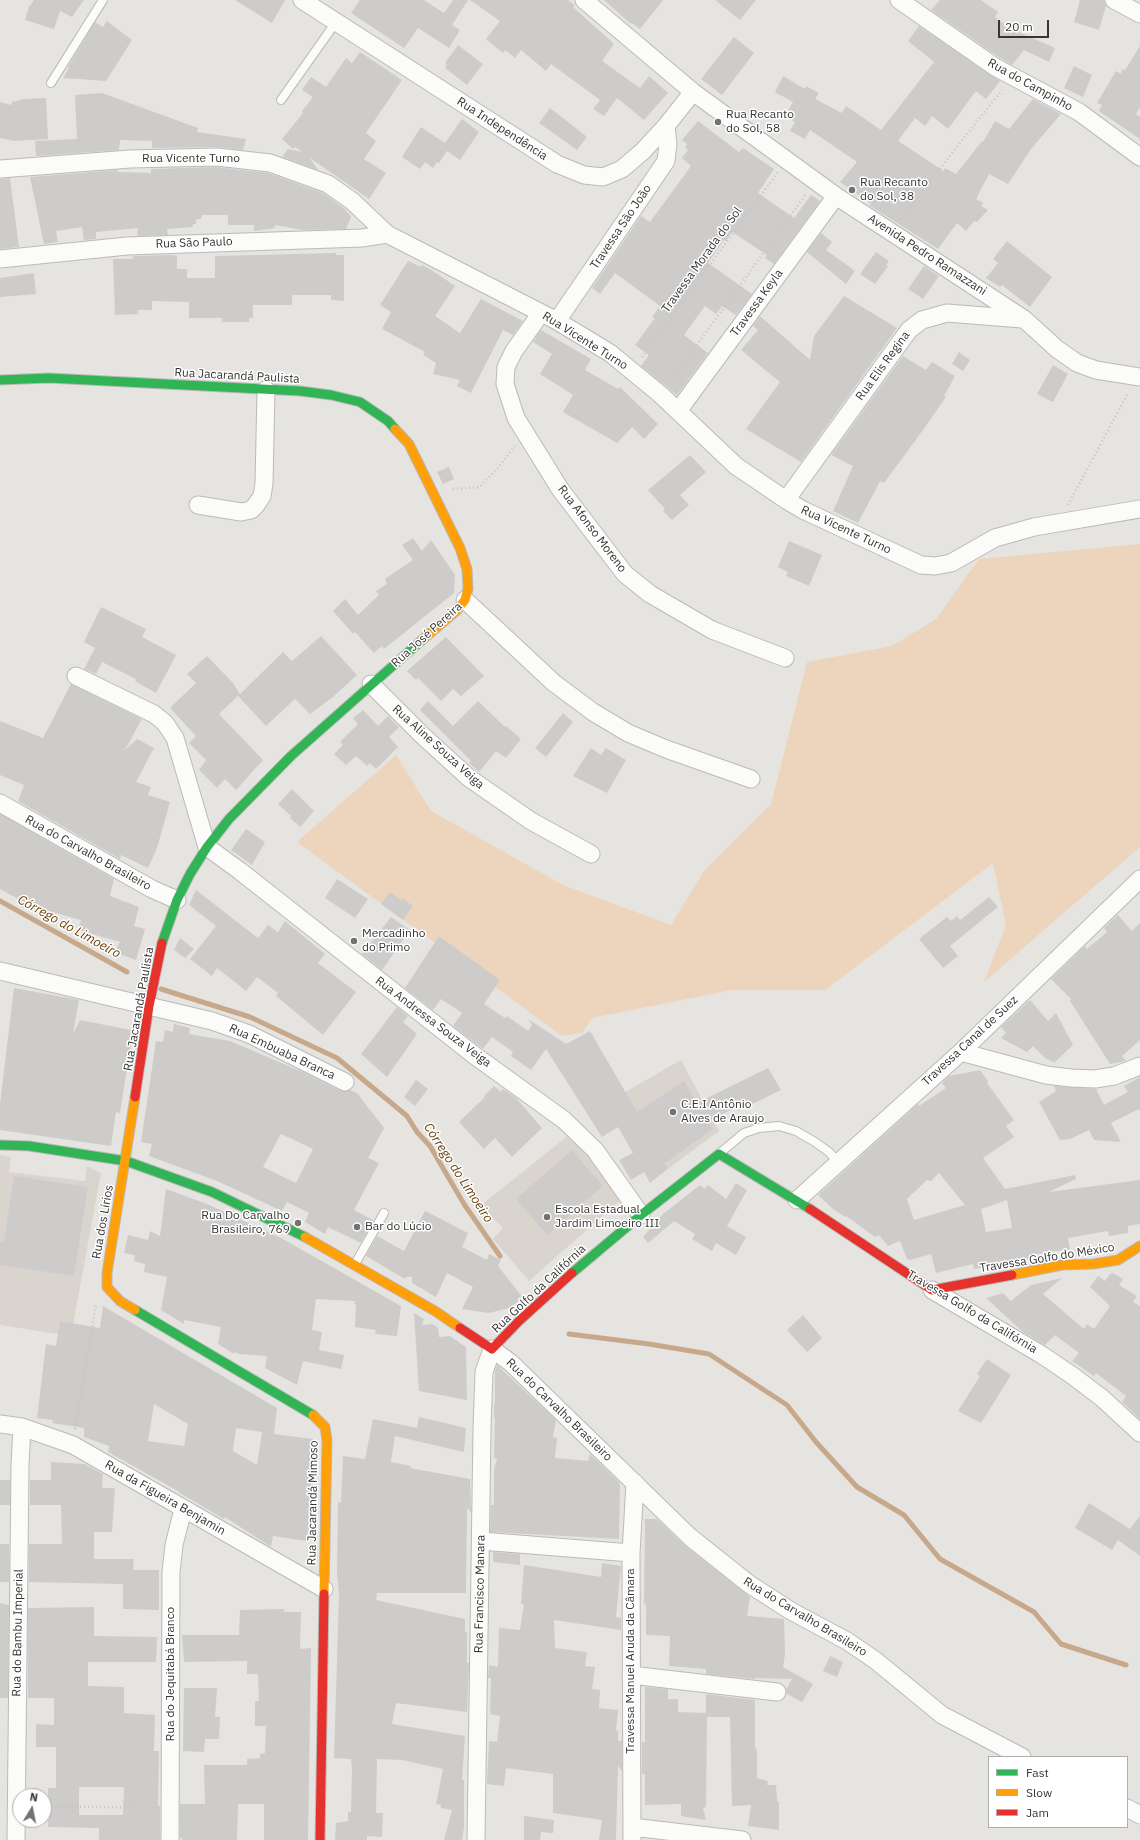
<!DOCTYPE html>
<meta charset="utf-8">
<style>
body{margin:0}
#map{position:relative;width:1140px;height:1840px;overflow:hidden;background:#e6e4e1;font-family:"IBM Plex Sans",sans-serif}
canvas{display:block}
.legend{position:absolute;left:988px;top:1756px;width:140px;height:72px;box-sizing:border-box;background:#fff;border:1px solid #afaeae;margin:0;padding:5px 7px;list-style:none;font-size:12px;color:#373534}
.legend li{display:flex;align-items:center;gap:8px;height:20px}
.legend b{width:20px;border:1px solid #afaeae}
.north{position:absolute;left:12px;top:1788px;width:40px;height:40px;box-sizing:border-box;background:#fff;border:1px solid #afaeae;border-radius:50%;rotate:10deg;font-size:11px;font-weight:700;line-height:16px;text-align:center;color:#373534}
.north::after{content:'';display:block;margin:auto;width:14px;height:18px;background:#747271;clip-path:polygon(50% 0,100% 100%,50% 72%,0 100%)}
.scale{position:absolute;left:998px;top:20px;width:51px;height:18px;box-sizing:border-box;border:2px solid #373534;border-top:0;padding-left:5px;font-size:12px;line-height:14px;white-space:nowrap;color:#373534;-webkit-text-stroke:3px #fff;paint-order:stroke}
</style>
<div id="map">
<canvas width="1140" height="1840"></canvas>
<ul class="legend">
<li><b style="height:5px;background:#30b455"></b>Fast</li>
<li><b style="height:5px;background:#ff9f0a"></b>Slow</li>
<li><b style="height:5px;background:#e5322d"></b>Jam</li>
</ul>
<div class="north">N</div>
<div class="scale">20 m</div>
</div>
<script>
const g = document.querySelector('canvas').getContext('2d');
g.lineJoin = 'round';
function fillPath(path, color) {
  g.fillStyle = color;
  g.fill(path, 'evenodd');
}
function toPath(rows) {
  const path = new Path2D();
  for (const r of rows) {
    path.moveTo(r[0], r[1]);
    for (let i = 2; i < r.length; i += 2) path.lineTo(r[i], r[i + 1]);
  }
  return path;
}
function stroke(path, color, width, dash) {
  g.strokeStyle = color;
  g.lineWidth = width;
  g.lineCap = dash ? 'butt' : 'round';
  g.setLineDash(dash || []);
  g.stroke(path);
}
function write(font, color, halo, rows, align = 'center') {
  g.font = font + ' "IBM Plex Sans",sans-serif';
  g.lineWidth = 3;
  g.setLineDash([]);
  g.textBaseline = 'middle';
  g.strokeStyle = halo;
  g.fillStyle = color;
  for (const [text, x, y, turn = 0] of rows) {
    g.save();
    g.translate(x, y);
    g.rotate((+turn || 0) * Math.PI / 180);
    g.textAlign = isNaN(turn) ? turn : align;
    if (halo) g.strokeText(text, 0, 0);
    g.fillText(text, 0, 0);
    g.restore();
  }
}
fillPath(toPath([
 [681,1060,719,1131,669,1168,625,1092],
 [569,1135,625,1196,529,1281,493,1239,503,1228,480,1206],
 [0,1155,11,1157,9,1172,85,1181,87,1166,101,1173,71,1336,0,1325]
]), '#dad4ce');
fillPath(toPath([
 [1140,544,1140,847,984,982,1006,925,993,863,825,990,732,990,592,1018,582,1033,562,1036,297,842,396,755,431,811,563,885,671,925,704,871,771,804,807,662,892,646,936,619,979,559]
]), '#edd4bc');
stroke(toPath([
 [0,901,127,972],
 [161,989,250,1017,337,1058,407,1116,417,1132,430,1146,464,1204,500,1256],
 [569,1334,649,1344,709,1354,787,1405,816,1442,857,1487,904,1515,940,1559,1034,1612,1061,1644,1126,1665]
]), '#c7a88a', 5);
fillPath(toPath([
 [34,0,84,0,72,17,60,11,54,29,25,20,29,7],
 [235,0,285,0,272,23],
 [360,0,424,0,444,13,453,0,468,0,452,25,460,30,449,48,418,28,404,48,351,13],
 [470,0,568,0,575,5,573,7,614,44,602,61,640,88,649,76,668,93,644,120,617,98,604,116,593,109,600,100,551,64,546,71,521,50,515,58,505,50,503,53,486,39,500,21],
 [604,0,663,0,640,29,632,23,631,24],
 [715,0,756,0,740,20],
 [940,0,981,0,998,12,995,17,1017,34,1019,32,1055,48,1049,62,1024,50,1012,65,1000,58,931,10],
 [1080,0,1104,0,1106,6,1099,30,1074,22],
 [107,21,132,40,106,81,63,78,69,68,68,67,95,22,103,27],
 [919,26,1000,81,986,99,976,91,948,129,932,116,925,126,915,118,898,141,944,171,945,168,956,174,982,141,983,142,995,121,1009,129,1033,99,1061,114,1031,149,1008,184,989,174,976,199,983,203,981,206,988,210,977,222,974,221,966,231,957,223,938,249,872,207,869,206,871,204,840,182,857,162,810,130,805,139,790,131,795,122,785,116,793,102,775,92,783,76,805,89,806,86,819,93,815,99,842,113,846,106,881,130,934,62,908,41],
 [734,37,754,53,722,95,701,79],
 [458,45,483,64,467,85,445,68,447,65,445,63],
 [1140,46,1140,107,1136,114,1140,117,1140,139,1099,111,1102,105,1097,103,1116,71,1121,74,1122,69,1125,70],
 [360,52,402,80,366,133,376,141,364,159,386,173,369,199,310,158,318,170,282,157,288,149,302,152,295,147,293,149,282,139,303,113,302,111,313,97,302,90,311,77,326,87,346,58,352,63],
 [1074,66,1092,75,1083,97,1064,88],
 [102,93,198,128,197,132,246,139,243,150,217,147,152,148,152,141,120,140,119,150,36,156,35,141,77,139,75,95],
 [46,98,48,139,14,141,0,138,0,102,12,105,12,102,24,99],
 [550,108,587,137,577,150,539,123],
 [462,119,479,132,460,160,447,151,439,163,437,162,433,168,425,162,420,169,402,157,421,127,445,143],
 [698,121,739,152,743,148,774,169,758,193,794,218,811,195,820,201,774,264,765,258,767,255,732,232,726,241,724,240,708,263,752,294,736,315,722,306,716,314,705,306,684,335,708,353,677,395,641,366,649,355,635,345,655,318,652,317,660,306,615,273,600,294,592,288,641,216,650,222,691,166,682,158,688,150,685,147,687,144,682,140],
 [217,167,268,173,323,193,344,208,351,217,346,229,303,230,275,225,275,228,254,231,254,225,228,225,228,215,202,215,201,219,196,219,196,224,193,224,193,227,167,229,168,235,137,236,138,228,96,232,96,239,84,240,82,227,56,231,58,242,44,244,30,177,118,170,118,172,151,173,151,169],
 [10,178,19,247,0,249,0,179],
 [821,233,832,242,826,250,855,271,846,284,807,252],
 [1007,241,1052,277,1030,307,1002,285,1000,287,986,278,998,263,993,259],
 [876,252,889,261,886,265,888,266,875,284,860,274],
 [336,253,336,255,344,255,344,301,331,300,331,295,292,295,292,305,253,305,253,318,249,318,249,322,222,322,222,318,189,318,189,302,152,301,152,310,138,310,138,314,115,315,113,259,133,259,133,256,173,255,177,256,177,269,187,269,187,278,215,278,215,256],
 [408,261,421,267,422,265,433,271,455,286,435,316,460,333,481,299,523,321,513,335,503,330,471,393,457,386,460,380,433,374,436,363,423,355,425,352,382,329,391,312,380,305],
 [924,266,939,276,923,299,908,289],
 [34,273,36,294,0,297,0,278],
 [844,296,897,328,801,462,746,429,780,382,741,350,758,330,753,326,760,316,810,360,814,336],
 [541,330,591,359,585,370,618,389,620,387,658,424,644,439,632,427,617,443,563,412,573,395,540,374,552,354,533,342],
 [959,352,970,360,963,371,952,364],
 [903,356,926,370,932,362,955,376,944,396,946,397,923,430,884,483,880,481,858,523,833,511,853,466,831,455],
 [1053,365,1068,374,1053,402,1037,394],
 [690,455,706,472,680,495,689,505,672,520,663,511,665,509,648,490],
 [449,467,454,479,443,484,437,472],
 [413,538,422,551,431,540,455,575,454,593,384,649,382,646,374,653,355,632,353,634,333,611,345,599,358,615,379,595,376,591,387,584,385,579,413,560,402,545],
 [789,541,822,555,809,586,786,576,788,572,778,567],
 [101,607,146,629,142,637,176,655,156,693,135,681,136,679,102,662,96,674,84,669,95,648,84,642],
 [321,636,357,675,333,697,310,714,295,699,266,726,238,696,283,652,292,661],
 [446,637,484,676,461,696,453,689,441,701,418,678,416,680,407,671],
 [207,656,233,683,240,694,219,714,263,760,236,790,225,779,217,788,199,770,206,760,189,743,196,736,170,708,196,683,187,674],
 [71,684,142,719,125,750,137,739,154,748,136,782,151,787,148,795,170,802,157,848,148,868,121,855,120,859,18,801,24,785,0,775,0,721,43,738],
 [428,701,453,726,478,701,505,727,506,726,521,739,506,758,496,751,479,772,469,763,471,761,420,710],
 [363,710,378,726,388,716,399,727,389,737,398,747,376,769,370,763,367,766,356,756,346,765,334,754,343,745,340,742,358,724,353,718],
 [563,713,573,722,546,757,535,748],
 [591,748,601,755,606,748,626,760,607,793,573,776],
 [292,789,314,811,300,827,290,818,291,816,278,804],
 [0,814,114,879,110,896,139,907,134,926,145,929,136,960,114,952,120,942,78,930,81,920,56,913,55,918,20,906,22,901,0,889],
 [246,829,265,842,252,865,231,850],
 [337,879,368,899,355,918,325,898],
 [196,890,258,938,268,925,278,932,285,921,325,954,318,963,356,992,323,1035,276,996,278,993,257,977,246,991,217,968,212,976,190,959,216,926,189,905],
 [390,892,401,900,402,898,413,906,403,920,381,904],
 [989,897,998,907,950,946,958,956,943,968,919,939,947,917,951,921,957,916,960,920],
 [1118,915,1132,931,1140,923,1140,1040,1122,1056,1126,1061,1110,1064,1070,1001,1071,999,1051,979,1085,946,1087,949,1107,932,1104,928],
 [391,917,410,930,382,970,362,954],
 [439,936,500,980,484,1004,505,1018,507,1016,528,1031,532,1025,528,1019,566,1044,590,1031,637,1112,684,1081,697,1103,768,1068,781,1090,738,1111,737,1107,708,1121,713,1129,665,1163,669,1168,650,1183,644,1172,631,1180,619,1160,633,1153,618,1127,602,1137,546,1049,531,1070,511,1056,513,1052,492,1037,483,1049,453,1026,462,1013,441,999,433,1010,405,988],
 [180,938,194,949,185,958,174,950],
 [14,988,79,1000,73,1034,80,1020,131,1030,130,1037,132,1037,120,1113,116,1112,111,1146,0,1130,0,1104],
 [1030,1000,1048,1021,1056,1013,1073,1045,1054,1063,1044,1057,1033,1046,1027,1052,1001,1038,1006,1033,1001,1027],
 [397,1007,408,1016,403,1022,417,1034,387,1077,361,1054],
 [174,1024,190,1028,189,1034,230,1041,305,1073,341,1091,350,1090,357,1093,384,1128,368,1158,379,1163,354,1210,373,1220,361,1243,328,1227,325,1234,305,1222,309,1213,287,1202,282,1211,217,1181,149,1156,152,1144,141,1142,156,1041,163,1042,165,1030,173,1032],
 [281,1134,313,1149,296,1183,263,1167],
 [980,1070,988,1081,987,1083,1014,1120,1006,1126,1014,1137,983,1158,1005,1189,1075,1175,1076,1179,1049,1192,1140,1180,1140,1224,1128,1226,1128,1233,1109,1236,1108,1231,1068,1238,1070,1249,1030,1255,1031,1258,974,1269,973,1264,936,1273,931,1254,910,1260,907,1259,900,1241,888,1246,879,1235,875,1237,846,1216,845,1217,833,1209,818,1195,918,1104,919,1106,946,1088,942,1083,949,1076],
 [939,1173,965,1205,914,1220,907,1199,927,1180,931,1181],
 [1007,1200,1012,1228,986,1232,981,1209],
 [1140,1077,1140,1111,1139,1109,1111,1123,1121,1142,1094,1140,1089,1130,1070,1139,1060,1140,1039,1102,1056,1091,1054,1086,1096,1089,1104,1105,1128,1092,1124,1086],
 [416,1080,428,1089,415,1106,404,1097],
 [494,1086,501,1092,503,1089,515,1097,542,1128,512,1157,495,1138,484,1149,459,1122,485,1097,484,1096],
 [572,1150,603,1186,547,1235,516,1199],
 [14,1176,88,1187,74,1276,0,1265,0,1242,4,1242],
 [736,1183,747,1190,727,1226,746,1237,736,1255,716,1243,712,1251,692,1239,695,1234,674,1221,648,1243,643,1237,663,1214,700,1185,705,1189,708,1185,726,1199],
 [166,1189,207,1204,281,1238,401,1306,397,1336,375,1334,376,1330,355,1327,356,1304,354,1304,355,1301,316,1299,312,1330,322,1332,319,1350,344,1355,341,1369,303,1361,297,1385,265,1368,267,1356,240,1354,234,1352,234,1354,218,1344,221,1327,184,1320,184,1324,161,1310,167,1277,144,1272,145,1264,134,1261,135,1255,124,1253,128,1235,148,1240,150,1231,160,1236],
 [425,1211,468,1233,462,1247,487,1260,489,1254,501,1260,498,1266,523,1298,509,1308,489,1313,462,1309,473,1287,447,1273,436,1297,412,1283,412,1277,406,1277,405,1279,366,1256,377,1236,404,1251],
 [1113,1273,1123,1279,1119,1285,1137,1296,1133,1302,1140,1306,1140,1419,1122,1402,1126,1396,1096,1373,1094,1376,1072,1361,1079,1353,1055,1335,1045,1345,1023,1332,986,1298,1003,1293,1011,1301,1031,1285,1062,1278,1043,1294,1084,1329,1087,1324,1094,1329,1110,1306,1090,1287,1098,1276,1105,1281,1110,1274],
 [103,1306,277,1408,274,1434,313,1439,310,1512,312,1512,306,1541,273,1536,271,1547,225,1517,224,1519,178,1492,178,1491,108,1452,109,1446,84,1437,84,1428,52,1423,53,1420,37,1418,46,1344,56,1346,60,1321,100,1328],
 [154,1404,188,1424,184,1446,148,1441],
 [236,1428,262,1432,257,1465,233,1451],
 [414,1313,424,1319,422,1325,432,1324,438,1328,439,1337,450,1336,466,1347,467,1400,419,1391],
 [803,1315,822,1338,807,1352,787,1330],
 [987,1359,1011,1375,981,1423,958,1411,980,1376,977,1374],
 [497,1365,556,1420,553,1437,557,1438,555,1458,588,1461,590,1454,620,1483,619,1539,490,1532,491,1505,494,1505,494,1470,497,1459,494,1458,495,1419,494,1419,494,1404,495,1404,495,1371],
 [419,1417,466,1428,464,1452,395,1436,391,1462,411,1466,410,1468,470,1479,471,1512,467,1508,466,1593,377,1593,376,1600,465,1619,465,1632,467,1632,467,1663,469,1663,467,1712,396,1703,392,1724,465,1736,462,1780,464,1780,464,1827,462,1840,444,1840,452,1810,441,1808,441,1805,436,1804,443,1769,402,1760,377,1759,376,1813,383,1813,382,1837,367,1836,367,1840,335,1840,336,1823,348,1821,348,1812,351,1812,352,1770,351,1759,334,1758,339,1594,337,1573,338,1502,341,1503,343,1456,365,1459,373,1419,417,1428],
 [51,1462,85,1464,103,1474,102,1488,115,1488,112,1532,94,1532,94,1559,134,1559,133,1570,159,1570,159,1610,123,1609,123,1584,29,1582,29,1544,62,1544,61,1505,30,1505,30,1480,51,1480],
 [0,1480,10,1480,10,1505,0,1505],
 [1089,1503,1130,1529,1140,1516,1140,1556,1118,1540,1112,1550,1075,1528],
 [645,1519,657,1519,684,1545,750,1597,747,1616,784,1619,785,1654,783,1667,813,1684,802,1702,787,1694,786,1690,792,1679,755,1678,755,1679,706,1674,706,1669,669,1666,670,1636,646,1635,646,1604,644,1605],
 [0,1544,9,1544,9,1582,0,1582],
 [493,1552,520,1554,520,1565,493,1562],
 [602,1563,621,1566,616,1617,621,1618,621,1630,554,1620,555,1648,587,1652,585,1666,595,1667,592,1689,600,1690,599,1708,618,1710,616,1731,618,1731,618,1741,622,1741,622,1771,618,1766,616,1840,599,1840,602,1820,553,1813,553,1774,506,1768,504,1786,487,1784,489,1741,497,1742,500,1716,490,1714,491,1678,488,1678,489,1665,498,1667,499,1628,520,1630,524,1604,521,1604,524,1565,601,1577],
 [0,1603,9,1605,8,1698,0,1698],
 [94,1607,94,1636,157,1637,156,1662,88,1662,88,1686,124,1687,124,1713,155,1715,154,1751,159,1751,158,1806,160,1806,160,1840,99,1840,99,1828,48,1827,48,1788,56,1788,56,1747,36,1747,36,1724,54,1725,54,1698,28,1698,28,1608],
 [79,1787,124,1787,123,1815,79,1815],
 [285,1609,283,1612,301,1612,300,1649,311,1648,308,1840,264,1840,264,1804,238,1804,237,1840,182,1840,182,1838,180,1838,180,1804,205,1804,204,1765,247,1765,247,1759,260,1758,260,1754,265,1753,266,1726,255,1726,255,1701,259,1701,258,1674,247,1674,247,1661,184,1662,182,1635,239,1635,240,1610],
 [830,1656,843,1662,837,1677,823,1671],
 [645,1687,668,1689,668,1699,678,1699,678,1712,706,1713,706,1694,755,1700,755,1751,757,1747,757,1778,768,1781,767,1785,776,1785,777,1801,779,1802,779,1830,748,1826,751,1805,732,1806,730,1717,707,1717,706,1807,703,1808,706,1820,681,1816,681,1804,645,1805,645,1774,642,1774,642,1742,645,1742],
 [184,1688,217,1688,215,1717,220,1717,219,1739,205,1739,204,1752,183,1751],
 [524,1816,554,1820,553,1833,541,1832,540,1840,524,1840]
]), '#ceccca');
const lane = toPath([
 [51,83,103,0],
 [281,100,336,22],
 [720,1153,744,1133,759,1128,779,1126,796,1131,815,1142,829,1152,839,1163],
 [355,1264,384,1213]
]);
const street = toPath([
 [302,0,557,164,584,175,603,177,622,169,643,151,666,126,693,92],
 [584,0,693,92,836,196,1024,319,1057,349,1077,363,1096,370,1140,377],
 [899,0,995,67,1079,112,1140,157],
 [1114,0,1140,14],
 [0,169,130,159,217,157,270,163,328,184,352,201,387,234,557,321,610,353,661,395,736,466,786,500,803,510,921,565,935,566,951,563,995,538,1034,527,1140,509],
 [0,259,127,246,362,238,387,234],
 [541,313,514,351,506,367,505,384,516,418,560,489,625,574,650,594,712,630,785,658],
 [557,321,666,161,668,144,666,126],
 [678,411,836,196],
 [786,500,909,330,922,320,947,313,1022,319],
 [198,505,241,512,251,510,256,505,262,496,264,484,266,390],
 [465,600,554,683,593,712,628,733,666,749,751,779],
 [76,676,154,714,165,723,175,738,207,847,240,871,474,1055,564,1120,595,1150,641,1215],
 [371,684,423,736,469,778,531,821,591,854],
 [0,803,152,889,177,900],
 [0,971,212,1021,249,1034,345,1082],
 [961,1052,1046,1075,1071,1078,1095,1079,1114,1076,1140,1066],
 [797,1200,961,1052,1140,879],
 [932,1290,1042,1355,1073,1376,1102,1398,1140,1433],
 [0,1424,22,1427,73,1445,324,1589],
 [481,1541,631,1553],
 [631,1675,777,1692],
 [1127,1808,1140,1815],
 [632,1827,742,1840],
 [16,1840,20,1465,22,1427],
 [170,1840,171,1572,174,1545,183,1509],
 [476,1840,482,1429,484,1372,492,1349,511,1363,690,1537,749,1584,791,1611,847,1641,875,1660,942,1715,1022,1757],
 [632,1840,631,1553,635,1483]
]);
const fast = toPath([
 [0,380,49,378,300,391,331,395,360,402,388,421,395,429],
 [162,943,177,900,190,874,207,847,229,819,291,756,422,640],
 [0,1145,29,1146,126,1161,212,1192,305,1237],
 [572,1273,641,1215,719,1154,810,1209],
 [135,1310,313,1415]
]);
const slow = toPath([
 [395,429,409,444,460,548,467,569,468,589,465,600,456,611,422,640],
 [305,1237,435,1311,460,1328],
 [1012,1275,1062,1265,1093,1264,1118,1260,1140,1246],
 [135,1310,120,1301,107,1287,107,1273,135,1097],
 [313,1415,325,1427,327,1440,324,1594]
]);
const jam = toPath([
 [135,1097,149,1006,162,943],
 [810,1209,932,1290,1012,1275],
 [460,1328,492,1349,519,1321,572,1273],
 [320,1840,324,1594]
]);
stroke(lane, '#bbbab7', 10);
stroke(street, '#bbbab7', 19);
stroke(fast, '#bbbab7', 11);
stroke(slow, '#bbbab7', 11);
stroke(jam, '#bbbab7', 11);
stroke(toPath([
 [900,219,1002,90],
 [642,357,778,172],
 [671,381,806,194],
 [453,489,479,487,498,468,515,446],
 [1068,505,1128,393],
 [75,1429,96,1304],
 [44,1806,154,1808]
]), '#c4c4c3', 2.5, [1, 3]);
stroke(lane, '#fbfbfa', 8);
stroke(street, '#fbfbfa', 17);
stroke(fast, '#30b455', 9);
stroke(slow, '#ff9f0a', 9);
stroke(jam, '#e5322d', 9);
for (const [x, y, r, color] of [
 [718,122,4,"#747271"],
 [852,190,4,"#747271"],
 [354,941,4,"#747271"],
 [673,1112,4,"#747271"],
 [547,1217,4,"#747271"],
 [298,1223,4,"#747271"],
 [357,1227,4,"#747271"]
]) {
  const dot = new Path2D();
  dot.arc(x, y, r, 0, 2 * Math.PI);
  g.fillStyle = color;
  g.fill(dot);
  stroke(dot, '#fff', 1.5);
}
write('12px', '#373534', '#fff', [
 ["Rua do Campinho",1030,85,29],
 ["Rua Independência",502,129,33],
 ["Rua Vicente Turno",191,159],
 ["Travessa São João",621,227,-56],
 ["Rua São Paulo",194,243,-2],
 ["Avenida Pedro Ramazzani",927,255,33],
 ["Travessa Morada do Sol",702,260,-54],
 ["Travessa Keyla",757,303,-54],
 ["Rua Vicente Turno",585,341,32],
 ["Rua Elis Regina",883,366,-54],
 ["Rua Jacarandá Paulista",237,376,3],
 ["Rua Afonso Moreno",592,529,53],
 ["Rua Vicente Turno",846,530,25],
 ["Rua José Pereira",427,635,-42],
 ["Rua Aline Souza Veiga",438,747,42],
 ["Rua do Carvalho Brasileiro",88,853,29],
 ["Rua Jacarandá Paulista",139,1009,-80],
 ["Rua Andressa Souza Veiga",433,1022,37],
 ["Travessa Canal de Suez",970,1041,-43],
 ["Rua Embuaba Branca",282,1052,25],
 ["Rua dos Lírios",103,1222,-80],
 ["Travessa Golfo do México",1047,1258,-9],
 ["Rua Golfo da Califórnia",539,1289,-43],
 ["Travessa Golfo da Califórnia",972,1312,31],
 ["Rua do Carvalho Brasileiro",559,1410,44],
 ["Rua da Figueira Benjamin",165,1498,30],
 ["Rua Jacarandá Mimoso",313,1503,-89],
 ["Rua Francisco Manara",480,1594,-89],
 ["Rua do Carvalho Brasileiro",805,1617,31],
 ["Rua do Bambu Imperial",18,1633,-89],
 ["Travessa Manuel Aruda da Câmara",631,1661,-90],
 ["Rua do Jequitabá Branco",171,1674,-90]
]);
write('12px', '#373534', '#fff', [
 ["Rua Recanto",726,115],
 ["do Sol, 58",726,129],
 ["Rua Recanto",860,183],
 ["do Sol, 38",860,197],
 ["Mercadinho",362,934],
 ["do Primo",362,948],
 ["C.E.I Antônio",681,1105],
 ["Alves de Araujo",681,1119],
 ["Escola Estadual",555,1210],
 ["Jardim Limoeiro III",555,1224],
 ["Rua Do Carvalho",290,1216,"right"],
 ["Brasileiro, 769",290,1230,"right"],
 ["Bar do Lúcio",365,1227]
], 'left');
write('italic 13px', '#693f07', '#fff', [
 ["Córrego do Limoeiro",69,927,29],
 ["Córrego do Limoeiro",458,1173,57]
]);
</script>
